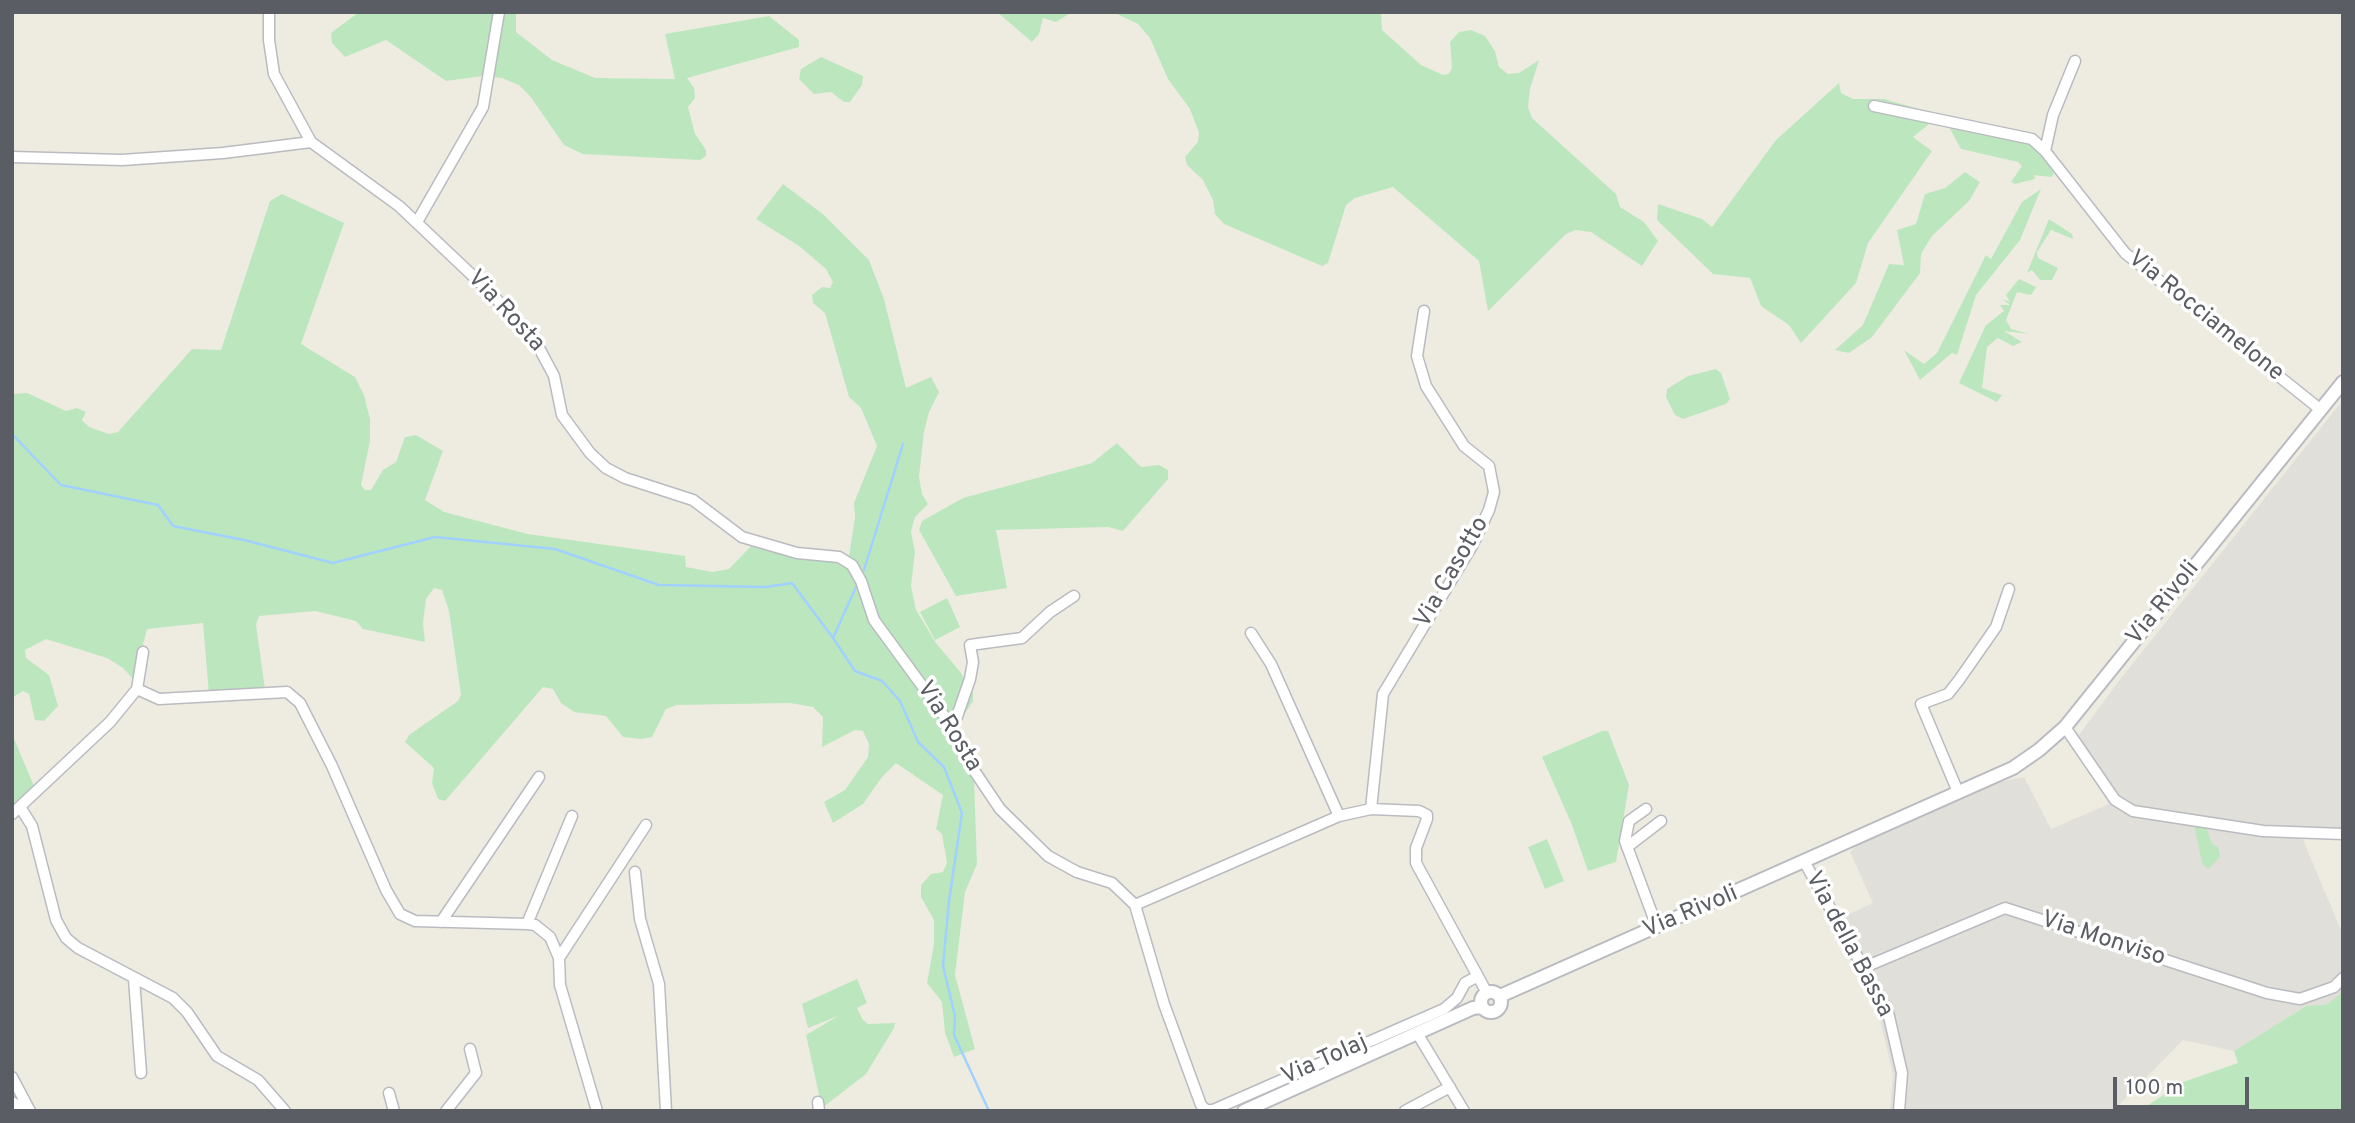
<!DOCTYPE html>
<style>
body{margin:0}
#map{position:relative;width:2355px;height:1123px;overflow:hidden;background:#eeece1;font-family:Overpass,sans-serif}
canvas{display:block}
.frame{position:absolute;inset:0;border:14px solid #5a5d63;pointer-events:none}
.scale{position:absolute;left:2113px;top:1077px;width:136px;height:32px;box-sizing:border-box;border:4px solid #5a5d63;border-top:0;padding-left:9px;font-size:21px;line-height:24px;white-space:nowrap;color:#5a5d63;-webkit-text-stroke:5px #fff;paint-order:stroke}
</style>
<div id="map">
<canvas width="2355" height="1123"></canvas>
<div class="frame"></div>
<div class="scale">100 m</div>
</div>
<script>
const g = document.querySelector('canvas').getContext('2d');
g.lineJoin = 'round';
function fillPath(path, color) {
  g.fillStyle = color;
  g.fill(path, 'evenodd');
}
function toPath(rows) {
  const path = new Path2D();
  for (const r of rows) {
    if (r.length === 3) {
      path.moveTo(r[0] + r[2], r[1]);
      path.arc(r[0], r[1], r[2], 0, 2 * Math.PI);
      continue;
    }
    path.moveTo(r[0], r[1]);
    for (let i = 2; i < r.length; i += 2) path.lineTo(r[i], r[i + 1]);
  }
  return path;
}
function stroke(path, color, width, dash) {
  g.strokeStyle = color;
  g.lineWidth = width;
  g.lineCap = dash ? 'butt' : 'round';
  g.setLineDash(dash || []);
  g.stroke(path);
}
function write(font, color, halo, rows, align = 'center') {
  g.font = font + ' Overpass,sans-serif';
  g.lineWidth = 7;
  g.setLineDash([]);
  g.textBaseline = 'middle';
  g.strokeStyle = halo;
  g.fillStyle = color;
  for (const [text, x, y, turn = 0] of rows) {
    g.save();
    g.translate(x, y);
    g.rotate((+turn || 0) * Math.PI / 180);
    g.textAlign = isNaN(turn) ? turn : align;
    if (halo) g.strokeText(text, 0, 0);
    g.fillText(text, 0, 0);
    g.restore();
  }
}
fillPath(toPath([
 [2343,400,2343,832,2299,830,2343,935,2343,992,2326,1006,2306,1006,2234,1051,2183,1040,2113,1111,1890,1111,1893,1074,1879,1015,1831,922,1873,903,1850,852,1885,818,1952,791,2024,777,2051,829,2109,804,2079,735,2118,682]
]), '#e1dfd9');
fillPath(toPath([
 [359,12,516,12,516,32,552,60,595,78,675,79,665,34,769,16,799,40,799,47,687,78,694,88,695,98,688,107,695,134,706,150,706,156,700,160,583,154,564,145,530,96,519,85,502,78,482,76,446,81,386,40,345,57,332,43,331,33],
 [997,12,1072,12,1056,22,1043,18,1039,34,1032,42],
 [1113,12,1381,12,1382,30,1421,65,1443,75,1449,74,1452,68,1450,42,1459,32,1471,30,1485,36,1495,51,1499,67,1508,74,1519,73,1539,60,1530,89,1528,107,1532,118,1616,194,1620,207,1644,222,1658,241,1642,266,1591,232,1576,230,1566,234,1488,311,1479,261,1393,187,1355,198,1346,205,1328,263,1322,266,1224,224,1215,214,1213,200,1203,180,1187,165,1185,157,1198,142,1199,133,1190,109,1168,79,1150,38,1138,24],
 [821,57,863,76,862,85,850,102,844,102,831,92,814,94,799,79,801,69],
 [1839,83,1841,93,1853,99,1884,99,1940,115,1913,137,1932,151,1868,243,1856,283,1801,343,1789,325,1761,306,1750,278,1713,274,1657,220,1658,204,1702,219,1712,227,1776,140],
 [1948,125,2030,142,2046,159,2054,174,2051,177,2034,175,2035,179,2015,184,2011,182,2022,166,2018,162,1961,149],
 [1965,172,1980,182,1969,201,1932,236,1921,254,1920,273,1872,337,1849,353,1835,350,1863,325,1889,264,1904,265,1897,230,1916,224,1925,194,1945,188],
 [783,184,824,215,869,260,884,299,906,388,931,377,939,392,929,412,924,432,919,477,922,494,928,504,915,517,911,532,915,552,911,586,916,610,936,643,961,673,973,693,973,701,962,718,954,721,880,622,860,571,849,556,855,518,854,503,877,446,861,408,849,397,825,313,813,303,812,295,822,287,830,288,833,282,826,269,799,246,756,219],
 [2041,189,2020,240,1976,295,1957,355,1952,353,1920,380,1904,350,1924,364,1937,353,1986,255,1991,259,2022,202],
 [282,194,344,223,301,344,355,377,364,395,370,419,370,441,361,485,365,490,371,490,383,470,396,462,405,437,416,435,443,451,425,500,444,512,528,534,685,556,686,567,712,572,729,569,751,546,792,556,840,563,851,568,871,620,949,727,974,779,977,864,965,892,955,975,975,1049,954,1057,945,1033,942,1002,927,983,934,944,934,920,921,897,921,885,931,874,943,872,947,863,942,834,936,829,943,795,896,763,882,777,863,804,833,823,824,802,845,790,868,757,869,744,863,731,855,730,822,747,823,717,813,707,790,703,677,705,666,709,652,737,641,739,623,737,606,716,574,712,561,703,553,689,543,687,445,801,438,799,432,783,434,768,405,742,409,735,458,701,461,695,449,611,442,590,434,588,426,599,423,623,425,642,363,629,356,621,315,611,259,616,256,625,265,689,209,695,203,623,147,629,134,680,123,668,107,658,46,639,25,650,26,658,49,675,58,706,44,721,35,720,29,694,23,691,12,698,12,394,27,393,66,411,77,408,86,412,82,420,89,427,109,434,118,432,192,349,221,350,270,201],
 [2049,219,2072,234,2073,239,2051,230,2037,252,2038,258,2058,268,2052,280,2040,280,2032,270,2027,273],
 [2019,279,2036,287,2031,295,2017,292,2006,320,2011,329,2029,334,2004,331,2022,342,2013,346,1998,338,1987,347,1982,388,2002,395,1997,402,1959,383,1986,325,2004,311,2000,305,2010,305,2002,299,2010,302,2006,295],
 [1716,369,1721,373,1730,399,1726,404,1683,419,1675,415,1666,397,1667,389,1688,376],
 [1117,443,1141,467,1159,465,1168,470,1168,479,1123,531,1108,527,996,530,1007,588,956,596,919,530,922,521,963,498,1092,463],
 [947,598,960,627,935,640,920,612],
 [1602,731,1608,731,1629,785,1616,862,1588,871,1572,825,1542,757],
 [12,734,34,786,12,805],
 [2194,825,2206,826,2212,844,2218,847,2220,857,2208,869,2202,863],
 [1547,839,1564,881,1545,889,1528,847],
 [857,979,867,1003,857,1008,863,1020,868,1024,895,1023,894,1028,866,1074,822,1108,806,1035,838,1016,808,1028,802,1004],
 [2343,992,2343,1111,2139,1111,2183,1082,2238,1063,2234,1051,2306,1006,2326,1005]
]), '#bce7be');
stroke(toPath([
 [12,434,61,485,158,505,173,526,244,540,333,563,435,537,555,549,659,585,766,587,792,583,833,638],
 [864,570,903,444],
 [856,587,833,638,855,671,882,681,900,701,918,742,944,767,962,813,949,901,943,966,955,1016,954,1035,989,1111]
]), '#a0d1ff', 2.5);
const minor = toPath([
 [269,12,269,40,274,74,311,142,399,206,492,294,538,346,554,376,562,415,590,453,606,468,625,478,693,500,742,537,797,553,839,557,852,565,861,581,874,620,953,728,965,757,1000,809,1048,856,1077,872,1112,883,1135,905],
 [1874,106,2032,139,2045,151,2125,253,2321,410],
 [2045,151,2053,115,2075,61],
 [12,157,122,160,223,153,311,142],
 [417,222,483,107,499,12],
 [1251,633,1271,664,1339,816],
 [137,689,159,699,287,692,300,703,332,766,386,890,400,914,415,921,527,924,535,925,550,937,559,958,560,985,597,1111],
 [2065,727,2115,800,2133,811,2263,831,2343,834],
 [953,728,970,679,973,662,970,645,1022,638,1050,612,1074,596],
 [1958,792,1921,704,1948,694,1959,680,1996,627,2009,589],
 [18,809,22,810,32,826,56,920,66,938,78,948,173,998,187,1012,217,1056,258,1080,285,1111],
 [1371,809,1383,694,1472,546,1489,510,1494,492,1489,466,1464,446,1426,386,1417,356,1424,311],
 [1646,809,1629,821,1625,841,1657,927],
 [12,814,110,722,137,689,143,652],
 [1627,847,1661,821],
 [1805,863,1888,1012,1902,1073,1899,1111],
 [635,872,640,919,659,984,666,1111],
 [1135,905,1164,1004,1201,1105,1206,1110,1213,1110,1444,1009,1457,998,1465,983,1478,976],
 [1135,905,1339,816,1371,809,1419,811,1427,815,1427,819,1416,848,1416,863,1487,993],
 [441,922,539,777],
 [527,924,572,816],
 [559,958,646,825],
 [1865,967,2005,908,2267,993,2300,999,2334,987,2343,978],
 [134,979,141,1073],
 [1417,1033,1464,1111],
 [12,1077,30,1111],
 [389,1093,394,1111],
 [12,1102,28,1111],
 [818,1102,819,1111],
 [446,1111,476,1073,470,1049],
 [1405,1111,1450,1087]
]);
const tertiary = toPath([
 [1491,1002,10],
 [1500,996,2013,768,2039,750,2065,727,2343,382],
 [1244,1111,1473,1008,1482,1007]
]);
stroke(minor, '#b9bbc1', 13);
stroke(tertiary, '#b9bbc1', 16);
stroke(minor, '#fff', 10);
stroke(tertiary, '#fff', 12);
write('24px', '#5a5d63', '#fff', [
 ["Via Rosta",505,312,47],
 ["Via Rocciamelone",2205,317,39],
 ["Via Casotto",1453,573,-60],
 ["Via Rivoli",2164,604,-51],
 ["Via Rosta",948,727,58],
 ["Via Rivoli",1691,913,-23],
 ["Via Monviso",2103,940,18],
 ["Via della Bassa",1848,945,62],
 ["Via Tolaj",1325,1061,-24]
]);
</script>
